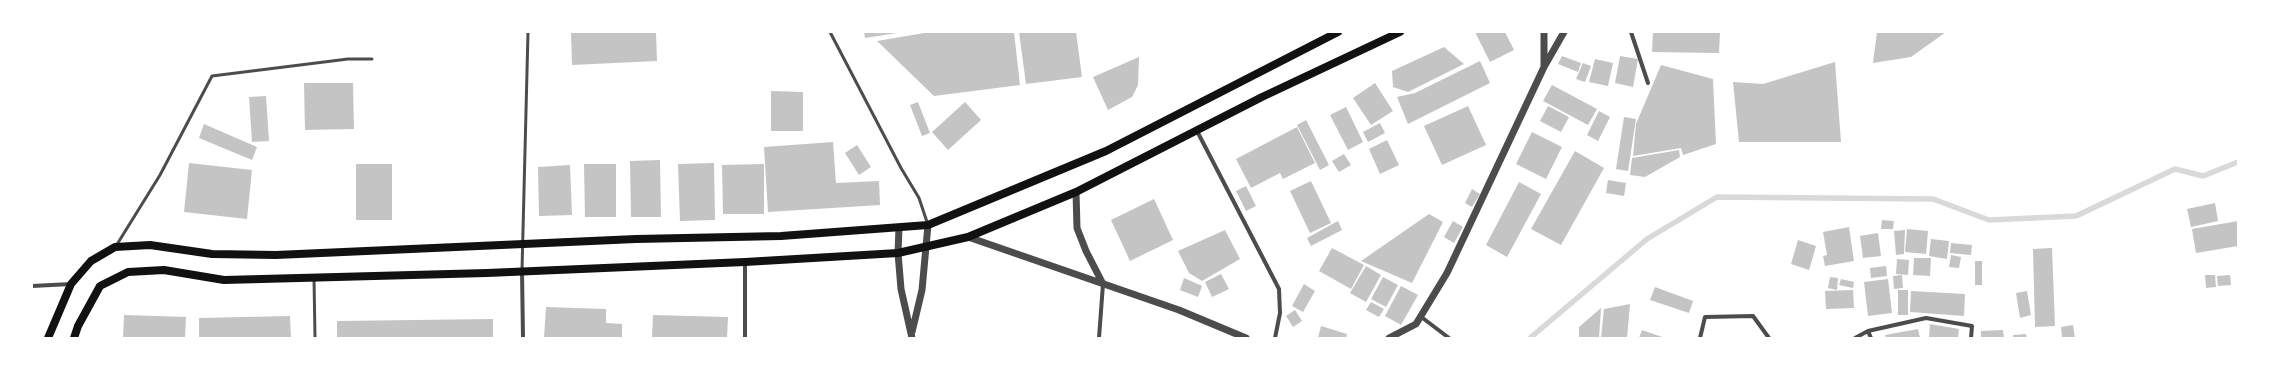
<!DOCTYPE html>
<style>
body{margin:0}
#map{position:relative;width:2270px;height:370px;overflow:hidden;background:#fff;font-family:"Fira Sans",sans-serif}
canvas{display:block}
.frame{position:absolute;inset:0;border:33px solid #fff;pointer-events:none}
</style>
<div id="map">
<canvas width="2270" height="370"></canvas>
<div class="frame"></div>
</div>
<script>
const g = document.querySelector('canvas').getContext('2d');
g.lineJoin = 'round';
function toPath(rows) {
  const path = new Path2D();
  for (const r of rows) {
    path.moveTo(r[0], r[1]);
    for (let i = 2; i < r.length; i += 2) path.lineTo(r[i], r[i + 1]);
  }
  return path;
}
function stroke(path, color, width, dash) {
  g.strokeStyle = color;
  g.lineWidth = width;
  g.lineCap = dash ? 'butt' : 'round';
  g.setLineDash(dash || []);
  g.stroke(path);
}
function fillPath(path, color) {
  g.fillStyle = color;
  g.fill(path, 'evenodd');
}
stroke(toPath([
 [1530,338,1647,239,1717,197,1933,199,1989,220,2076,216,2175,169,2203,176,2238,162]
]), '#d9d9d9', 5.5);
fillPath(toPath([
 [571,32,656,32,657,61,572,65],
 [864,32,897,32,897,33,865,38],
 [930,32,1014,32,1020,85,934,96,877,41],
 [1019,32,1076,32,1082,77,1026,84],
 [1475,32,1505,32,1514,50,1490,62],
 [1653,32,1720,32,1719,53,1652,52],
 [1877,32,1946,32,1911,57,1873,63],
 [1444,47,1464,64,1408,92,1393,87,1392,71],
 [1562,56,1581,63,1578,72,1558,64],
 [1620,56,1638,59,1633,87,1615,83],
 [1139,57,1138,85,1132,97,1108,110,1093,77],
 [1595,59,1613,63,1608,86,1589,82],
 [1480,61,1490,83,1408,124,1397,97,1415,93],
 [1835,62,1841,142,1739,142,1733,82,1763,84],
 [1583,63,1591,66,1585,82,1576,79],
 [1661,65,1713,79,1716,144,1683,155,1681,148,1633,156,1636,124],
 [304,83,353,83,354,129,305,130],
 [1375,83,1393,111,1371,125,1353,98],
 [1552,85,1597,109,1588,125,1543,101],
 [771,91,803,92,803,131,771,131],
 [266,96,269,141,252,142,249,97],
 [918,102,930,133,922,136,910,105],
 [965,102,981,120,948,150,932,132],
 [1468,106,1486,145,1442,165,1424,126],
 [1548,106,1569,117,1561,132,1540,121],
 [1346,107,1363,142,1348,150,1330,115],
 [1599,111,1610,117,1598,141,1587,135],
 [1624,117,1636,119,1628,171,1616,169],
 [1306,120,1329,165,1320,170,1297,125],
 [1380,123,1385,133,1368,142,1363,132],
 [204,124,257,147,252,160,199,138],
 [1297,127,1315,163,1283,179,1280,173,1251,188,1236,159],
 [1532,132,1562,147,1546,179,1516,164],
 [1387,140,1399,165,1380,174,1369,149],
 [833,142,836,183,879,181,880,205,768,212,764,147],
 [857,145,871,167,859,175,845,153],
 [1679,150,1680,157,1645,177,1630,175,1632,158],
 [1575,151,1604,168,1561,245,1531,229],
 [1344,154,1351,165,1339,172,1332,161],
 [660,160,661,217,631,217,630,161],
 [189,163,252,170,247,219,184,212],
 [714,163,715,220,680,221,678,164],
 [356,164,392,164,392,220,356,220],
 [584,164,616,164,616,217,585,217],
 [764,164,764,214,723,214,722,165],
 [570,165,572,215,539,216,538,167],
 [1608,180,1626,183,1624,196,1606,193],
 [1311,181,1331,223,1310,233,1290,191],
 [1519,182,1541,194,1507,257,1486,245],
 [1246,186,1256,206,1246,211,1236,191],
 [1472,189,1480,194,1472,207,1465,203],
 [1154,199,1173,240,1130,261,1111,220],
 [2215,203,2218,221,2191,227,2187,209],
 [1429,214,1443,222,1412,283,1361,261],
 [1882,220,1894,221,1893,229,1881,229],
 [1338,221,1342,230,1311,246,1307,238],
 [1453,221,1463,227,1454,243,1444,237],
 [2238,221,2238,246,2196,253,2192,229],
 [1849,227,1854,261,1825,266,1823,256,1827,255,1823,232],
 [1907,229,1928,231,1926,254,1905,252],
 [1225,230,1240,259,1202,281,1189,273,1178,251],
 [1905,230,1904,254,1896,255,1894,231],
 [1878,233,1881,256,1863,258,1860,236],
 [1931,239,1949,241,1947,259,1929,256],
 [1798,240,1816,246,1809,270,1791,264],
 [1951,243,1972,245,1971,255,1950,253],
 [1332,248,1364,265,1351,289,1319,271],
 [2052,248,2055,326,2035,327,2033,249],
 [1951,255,1961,257,1959,268,1949,267],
 [1914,258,1931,258,1930,276,1913,275],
 [1897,259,1909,260,1908,275,1896,274],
 [1975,261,1982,261,1982,285,1975,285],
 [1366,266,1381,275,1366,302,1350,293],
 [1886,266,1887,276,1871,278,1870,268],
 [1221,274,1229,289,1212,297,1205,282],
 [1902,275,1903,288,1894,289,1893,276],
 [2205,275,2215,275,2216,287,2206,288],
 [2230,275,2231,285,2218,286,2217,276],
 [1383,277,1398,285,1386,307,1371,299],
 [1830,277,1838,278,1837,290,1828,288],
 [1184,278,1202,286,1198,297,1180,290],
 [1841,279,1854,282,1853,288,1839,285],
 [1888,279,1892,313,1868,316,1864,282],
 [1304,284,1315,291,1303,312,1292,306],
 [1401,286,1418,295,1401,325,1385,316],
 [1655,287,1693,301,1689,313,1650,300],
 [1853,290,1854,308,1826,309,1825,291],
 [1898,290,1908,290,1908,315,1898,315],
 [1911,291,1965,294,1964,316,1910,312],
 [2027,291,2031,315,2020,318,2016,293],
 [1371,302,1384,309,1379,317,1366,310],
 [1630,304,1627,338,1601,338,1604,309],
 [546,307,606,309,606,323,622,324,622,338,544,338],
 [1601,308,1599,338,1579,338,1579,327],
 [1295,310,1302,321,1293,327,1286,316],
 [124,315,186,317,185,338,123,338],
 [653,315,728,317,727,338,652,338],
 [290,316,291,338,199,338,199,318],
 [493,319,493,338,337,338,337,321],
 [1930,324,1959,329,1958,338,1929,337],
 [2073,325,2075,338,2062,338,2061,327],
 [1321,326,1347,334,1346,338,1318,338],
 [1918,329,1920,338,1886,338,1885,335],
 [1642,330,1665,338,1639,338],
 [2003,330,2004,338,1981,338,1981,331],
 [2026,334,2027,338,2013,338,2013,335]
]), '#c4c4c4');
stroke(toPath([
 [830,32,901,168,919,198,928,225],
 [116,246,160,175,212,76,348,59,372,59],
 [522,270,528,32],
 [314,278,315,338]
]), '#4c4c4c', 3);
stroke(toPath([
 [1631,32,1648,83],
 [1197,131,1279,289,1280,313,1275,338],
 [522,271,523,338],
 [32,286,71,284],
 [1420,316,1449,338],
 [1868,331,1871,338],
 [745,338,745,262],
 [1099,338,1103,284],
 [1700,338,1705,317,1753,316,1769,338],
 [1855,338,1868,331,1926,318,1972,326,1971,338]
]), '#4c4c4c', 4);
stroke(toPath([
 [1544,67,1564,32],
 [1076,192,1077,228,1086,251,1103,284],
 [899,228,898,253,901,289,912,338],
 [968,237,1179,310,1246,338],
 [912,332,922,290,928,225],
 [1389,338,1416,324,1447,273,1544,67,1544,32]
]), '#4c4c4c', 7);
stroke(toPath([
 [48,338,71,284,91,261,115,247,150,245,212,254,276,255,636,239,781,236,928,225,1106,151,1338,32],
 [74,338,78,326,100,286,128,272,164,270,224,280,487,273,745,262,898,253,968,237,1076,192,1262,97,1400,32]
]), '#111', 8);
</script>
